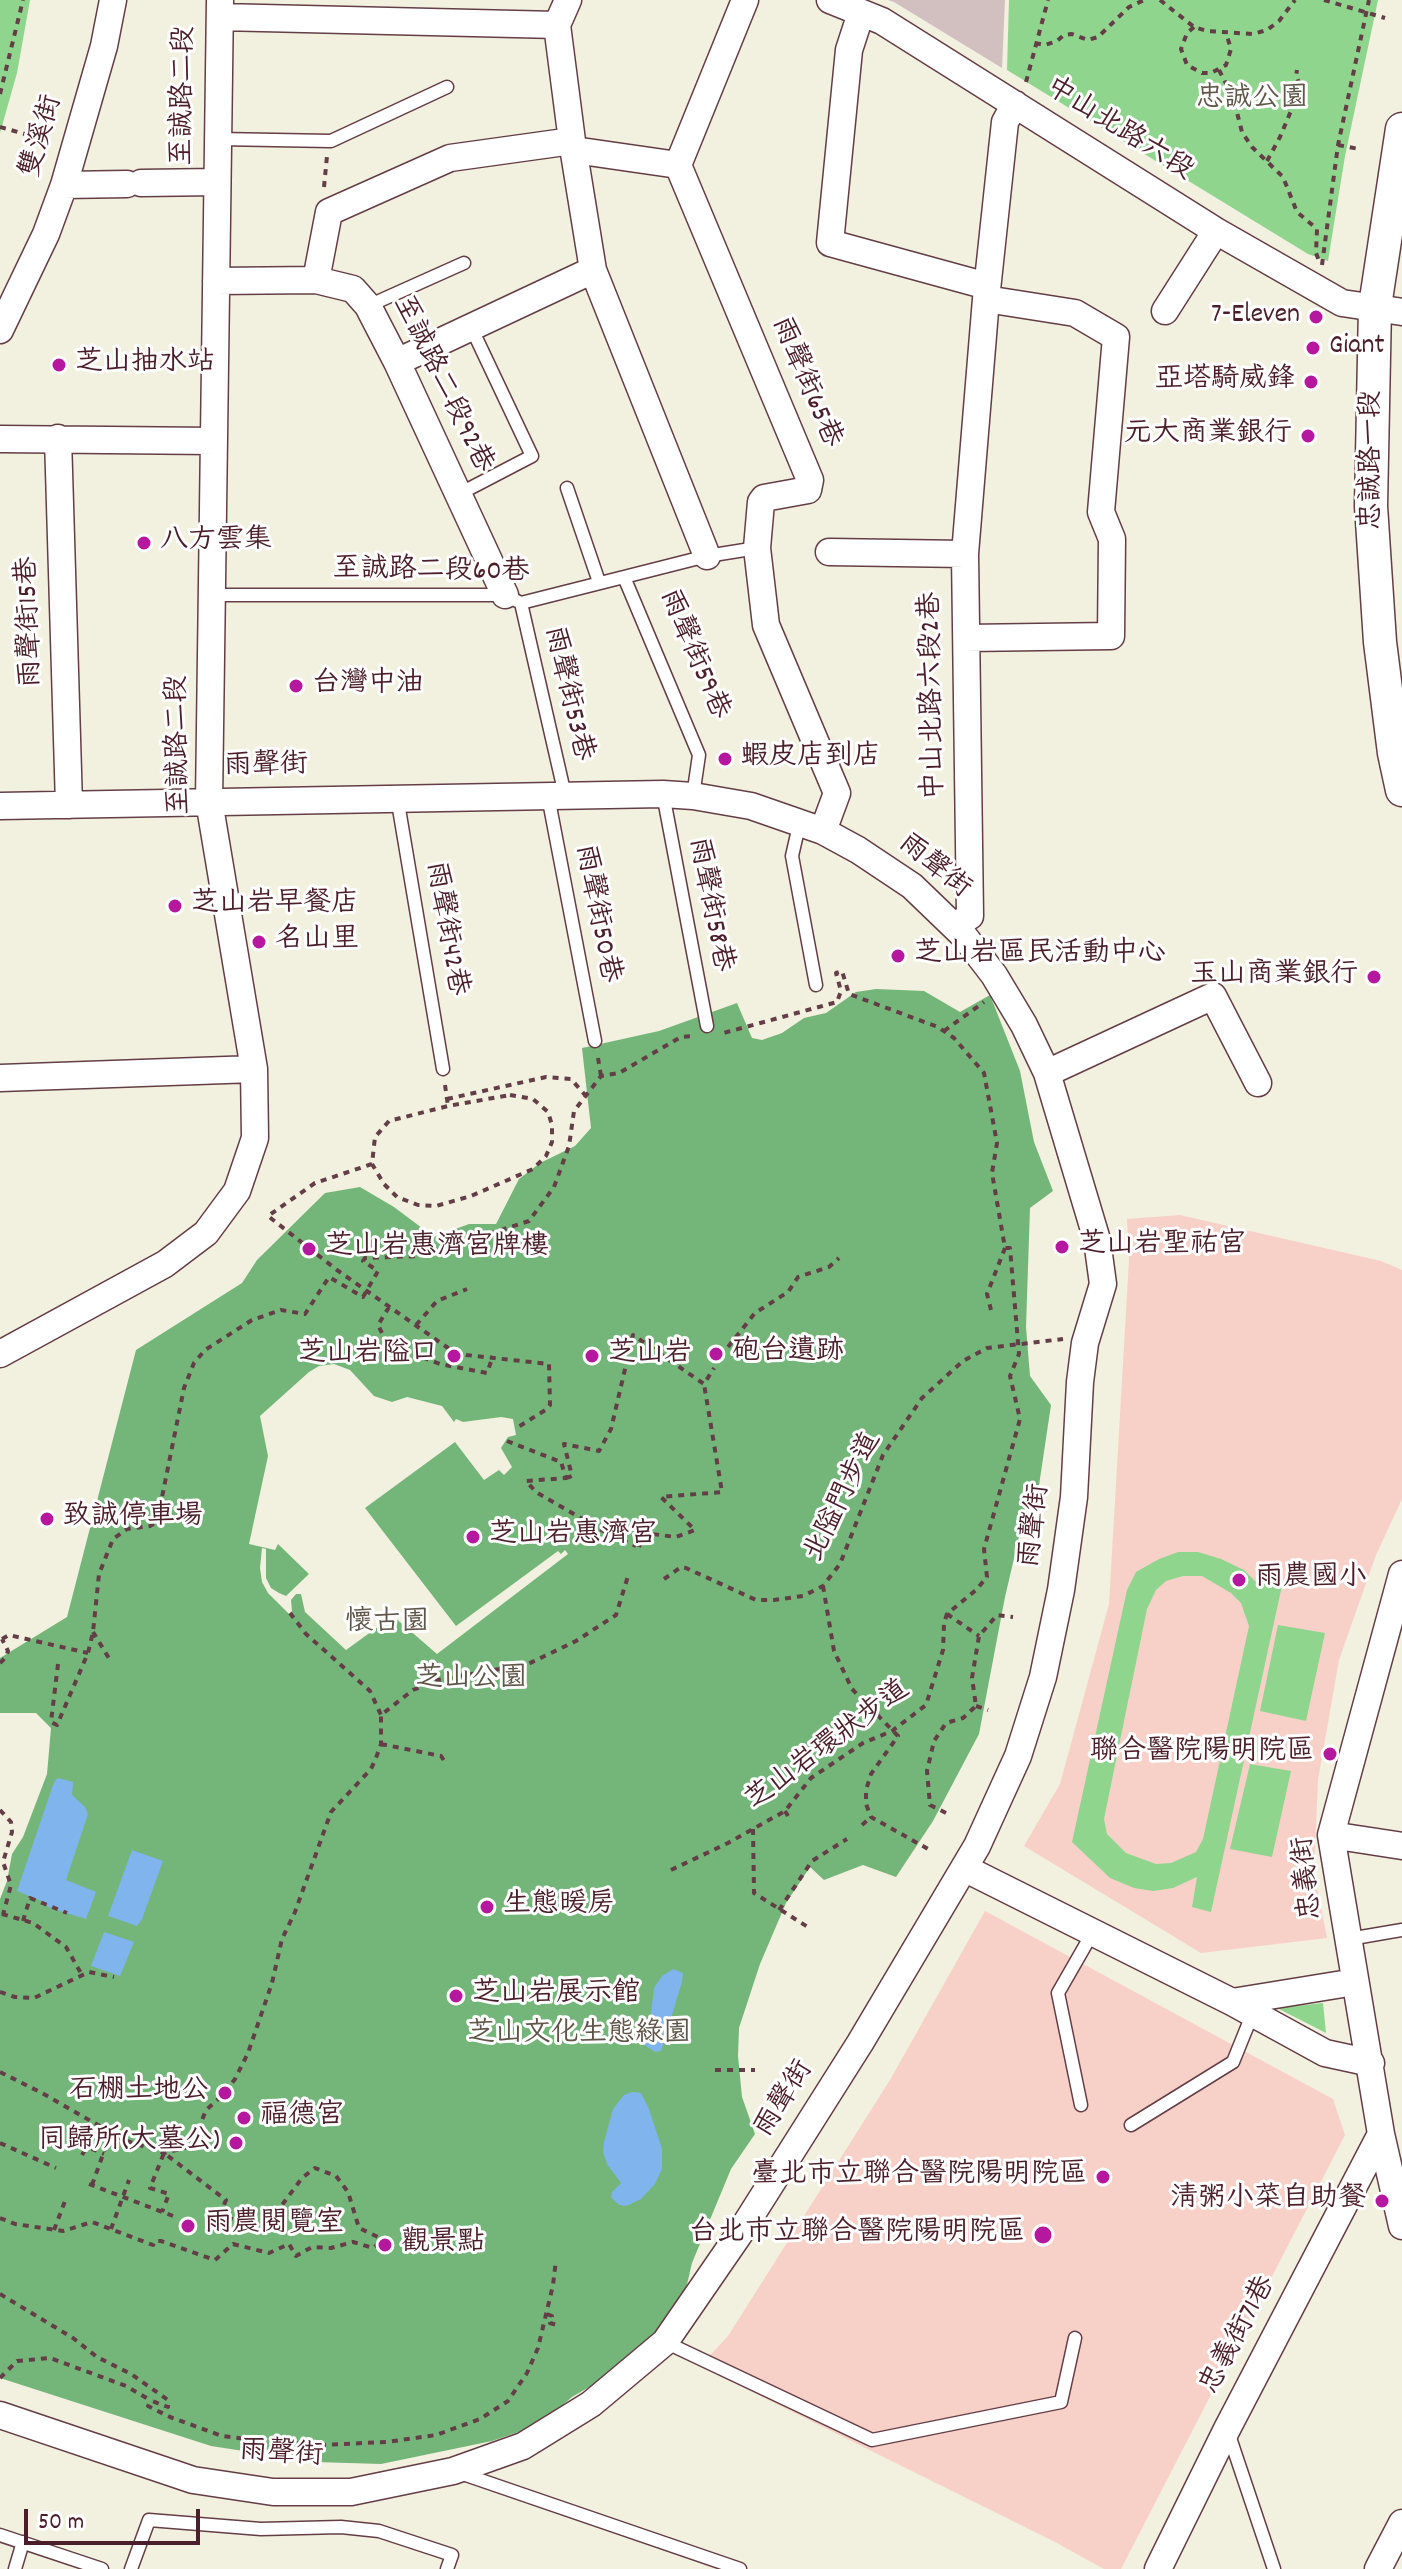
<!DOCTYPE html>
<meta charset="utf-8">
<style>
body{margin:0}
#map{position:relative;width:1402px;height:2569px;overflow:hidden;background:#f2f0de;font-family:Dekko,sans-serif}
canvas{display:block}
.scale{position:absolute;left:24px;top:2509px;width:176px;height:36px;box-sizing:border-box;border:4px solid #4a1f2b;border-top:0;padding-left:10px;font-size:24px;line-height:28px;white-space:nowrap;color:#4a1f2b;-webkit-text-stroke:6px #fff;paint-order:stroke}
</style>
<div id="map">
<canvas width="1402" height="2569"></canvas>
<div class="scale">50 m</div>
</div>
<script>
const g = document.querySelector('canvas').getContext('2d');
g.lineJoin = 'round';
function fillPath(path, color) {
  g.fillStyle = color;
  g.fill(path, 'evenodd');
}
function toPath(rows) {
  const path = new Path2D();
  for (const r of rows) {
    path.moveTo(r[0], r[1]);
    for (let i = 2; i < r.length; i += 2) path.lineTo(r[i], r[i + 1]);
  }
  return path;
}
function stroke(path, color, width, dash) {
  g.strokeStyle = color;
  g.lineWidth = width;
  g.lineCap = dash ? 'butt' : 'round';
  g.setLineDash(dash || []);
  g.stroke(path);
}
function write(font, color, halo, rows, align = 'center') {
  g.font = font + ' Dekko,"LXGW WenKai TC",sans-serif';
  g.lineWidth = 6;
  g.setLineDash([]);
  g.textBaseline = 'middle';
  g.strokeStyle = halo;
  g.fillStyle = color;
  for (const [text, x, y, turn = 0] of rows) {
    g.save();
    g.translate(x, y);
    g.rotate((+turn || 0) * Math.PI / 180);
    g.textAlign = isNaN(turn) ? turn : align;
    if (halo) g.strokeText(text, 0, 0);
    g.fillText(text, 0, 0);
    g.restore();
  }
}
fillPath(toPath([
 [1180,1215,1381,1261,1402,1270,1402,1499,1376,1555,1339,1660,1318,1780,1314,1872,1327,1938,1201,1953,1024,1846,1060,1784,1109,1604,1129,1260,1127,1219],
 [985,1911,1333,2099,1345,2135,1121,2569,1104,2569,1055,2542,700,2366,728,2336,890,2080]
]), '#f7d1c8');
fillPath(toPath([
 [888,0,1005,0,1002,68,894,2]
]), '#d2bfc0');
fillPath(toPath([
 [0,0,30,0,17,73,0,133],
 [1009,0,1378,0,1345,156,1328,261,1308,254,1007,70],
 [1178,1552,1198,1552,1221,1559,1244,1570,1262,1588,1266,1577,1283,1581,1211,1912,1192,1907,1197,1877,1173,1888,1153,1891,1134,1888,1110,1878,1072,1842,1127,1590,1136,1572,1159,1559],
 [1183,1576,1202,1576,1231,1593,1241,1603,1249,1626,1203,1839,1196,1852,1171,1863,1156,1864,1126,1853,1107,1834,1104,1819,1147,1609,1156,1590,1166,1581],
 [1278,1625,1325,1633,1306,1721,1260,1711],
 [1250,1764,1291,1771,1272,1857,1230,1849],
 [1323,2003,1326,2033,1277,2008]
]), '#90d58e');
fillPath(toPath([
 [876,989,924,991,960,1012,990,995,1020,1071,1034,1142,1053,1191,1030,1208,1026,1327,1030,1376,1051,1405,1038,1492,1026,1507,1005,1597,979,1734,933,1821,896,1877,863,1865,824,1880,810,1867,786,1903,760,1964,739,2028,738,2056,742,2097,755,2134,731,2169,692,2263,681,2310,610,2375,572,2397,539,2425,492,2441,381,2464,315,2462,211,2446,0,2378,0,1899,7,1881,12,1854,23,1837,47,1774,51,1728,36,1713,0,1713,0,1658,67,1617,136,1350,242,1283,257,1260,325,1193,360,1187,394,1207,434,1237,469,1224,496,1224,519,1179,540,1163,575,1146,591,1128,582,1048,659,1031,737,1003,752,1038,762,1040,782,1033,804,1018,826,1013,856,992],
 [334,1364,350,1370,374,1396,392,1402,407,1397,442,1406,454,1422,456,1419,463,1422,501,1417,513,1419,516,1435,508,1437,501,1448,512,1467,504,1475,499,1470,484,1480,455,1442,365,1508,456,1626,558,1551,561,1554,565,1550,568,1554,437,1654,393,1616,346,1650,305,1612,301,1594,296,1594,291,1600,292,1611,289,1614,268,1593,262,1582,260,1568,262,1548,266,1549,266,1578,271,1588,279,1593,286,1596,309,1574,278,1544,275,1550,249,1544,268,1456,260,1416,309,1372,319,1366]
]), '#74b679');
fillPath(toPath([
 [58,1778,73,1782,72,1795,85,1807,88,1814,66,1880,96,1892,86,1919,50,1908,44,1902,17,1891,54,1782],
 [132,1850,163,1861,142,1919,137,1926,108,1916],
 [104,1932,134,1942,120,1976,91,1966],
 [673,1969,683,1973,682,1982,661,2051,655,2052,643,2044,642,2034,651,2014,654,1988,662,1976],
 [632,2092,641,2093,649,2109,662,2149,662,2169,655,2184,641,2199,626,2206,619,2205,611,2197,612,2192,621,2183,607,2164,603,2152,604,2142,613,2109,624,2095]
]), '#7fb4ed');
const service = toPath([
 [218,139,331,141,447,87],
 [368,306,464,263],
 [567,488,599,582],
 [459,494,532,456,471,327],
 [212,595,505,595,521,603,624,577],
 [521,603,565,795],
 [663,794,707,1026],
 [548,796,595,1041],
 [693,796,699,755,624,577,707,556,757,548],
 [397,797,443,1069],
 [800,821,792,856,816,985],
 [1349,1939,1402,1930],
 [1081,2105,1058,1993,1093,1932],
 [1131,2125,1233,2062,1252,2015],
 [665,2342,872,2440,1061,2402,1075,2338],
 [1228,2432,1274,2569],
 [460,2473,740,2569],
 [0,2535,102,2569],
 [15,2569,23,2542],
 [131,2569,149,2520,261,2529,341,2527,379,2531,452,2555,447,2569]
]);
const minor = toPath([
 [568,0,557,25,572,141,593,270,707,556],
 [830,0,882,21,1216,231,1342,303,1402,312],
 [861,13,849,50,830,243,987,286],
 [220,17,557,25],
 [574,150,678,165,810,480,808,490,764,498,761,502,757,548,766,625,837,793,823,831],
 [678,165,745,0],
 [141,183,217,182],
 [64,185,127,184],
 [316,280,329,212,450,158,572,141],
 [216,281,316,280,353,289,368,306,397,362,505,595],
 [1165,311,1216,231],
 [0,330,46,234,64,185,104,46,113,0],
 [397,362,593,270],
 [58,438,69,805],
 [0,439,214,441],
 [829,552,965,554],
 [967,638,1111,636,1112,539,1101,512,1116,337,1075,313,986,299],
 [0,806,663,794,693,796,751,806,823,831,858,850,912,886,964,936,994,975,1024,1025,1047,1073,1097,1240,1103,1284,1085,1343,1080,1382,1074,1497,1061,1590,1043,1677,1018,1756,977,1846,860,2043,738,2236,665,2342,591,2404,523,2446,453,2471,351,2492,273,2492,193,2480,0,2415],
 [955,926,970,916,965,554,986,299,1005,122,1015,104],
 [1047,1073,1213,996,1258,1083],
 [0,1078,254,1069],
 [0,1354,165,1264,206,1233,237,1191,255,1138,254,1069,209,801,220,0],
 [1402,1574,1331,1835,1381,2134,1402,2226],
 [1331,1835,1402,1846],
 [964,1868,1232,2002,1325,2053,1371,2063],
 [1232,2002,1355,1982],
 [1158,2569,1227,2429,1381,2134],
 [1378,2569,1402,2523]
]);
const tertiary = toPath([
 [1402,129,1375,306,1371,506,1380,642,1394,753,1402,790]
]);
stroke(service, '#633e46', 15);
stroke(minor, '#633e46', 29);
stroke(tertiary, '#633e46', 35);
stroke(toPath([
 [1160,0,1194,27,1207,31,1253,34,1267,30,1279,21,1295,0],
 [1324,0,1385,18],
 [1194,27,1187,33,1181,49,1187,65,1202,73,1211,73,1226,65,1231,49,1226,33],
 [1035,43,1045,45,1057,41,1064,35,1072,34,1088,40,1098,37,1129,7,1144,0],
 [1219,70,1233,97,1242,132,1252,147,1283,177,1297,212,1317,229,1316,253,1319,261],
 [1026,82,1048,0],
 [0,94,23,0],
 [0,127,50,141],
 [1338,145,1359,149],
 [1267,161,1280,137,1301,87,1296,76,1297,70],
 [324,187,327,156],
 [1322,265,1338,145,1369,0],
 [944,1031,984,1002],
 [598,1058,601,1076],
 [445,1085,448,1106],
 [510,1095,533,1099,548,1112,552,1125,552,1142,546,1156,533,1169,471,1196,436,1206,418,1205,397,1197,384,1184,372,1164,375,1137,389,1121,448,1106,510,1095],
 [447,1099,546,1077,571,1079,585,1095],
 [372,1164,315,1183,268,1216,337,1270,448,1348,466,1355,549,1364,550,1405,547,1409,515,1429],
 [389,1307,378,1325,388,1345,404,1343,416,1348,424,1358,440,1364,487,1373,493,1356],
 [991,1310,987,1294,1005,1248],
 [416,1325,437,1301,467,1289],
 [728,1347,755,1313,788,1292,798,1277,829,1267,839,1258],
 [507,1441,561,1462,566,1478,526,1481,536,1492,610,1535,636,1546],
 [566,1478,572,1476,564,1444,599,1451,611,1429,633,1335,704,1384,714,1368],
 [639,1547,644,1533,676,1537,695,1530,661,1497,722,1492,704,1384],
 [664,1579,681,1567,686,1568,756,1600,774,1600,803,1596,823,1586,840,1564,883,1455,922,1398,963,1361,987,1348,1063,1339],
 [823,1586,834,1651,852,1689,898,1736,871,1774,866,1790,866,1804,871,1817,928,1849],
 [290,1613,306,1634,370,1691,381,1715],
 [947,1614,979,1636],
 [93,1632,110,1660],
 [2,1639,9,1635,88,1653],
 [0,1663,6,1657,8,1651,2,1639],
 [58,1664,51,1722,57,1725,88,1653,93,1632,99,1574,113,1539,127,1529,150,1526,157,1522,184,1388,194,1363,205,1350,252,1320,281,1310,305,1314,329,1277,363,1297,378,1271,363,1261,365,1258,420,1256,529,1221,554,1187,569,1146,574,1111,601,1076,619,1073,681,1037,694,1036],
 [976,1706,988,1710],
 [381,1744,441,1756,445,1762],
 [0,1810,11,1822,12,1832,3,1862,11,1885,3,1915],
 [785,1811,788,1816],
 [946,1813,930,1805,927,1771,934,1741,946,1723,963,1718,976,1706,972,1678,979,1636,997,1615,1013,1617],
 [862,1825,871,1817],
 [753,1829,754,1893,811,1929],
 [779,1910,812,1861,847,1839],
 [2,1914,33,1923,66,1947,82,1975],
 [23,1921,30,1898,67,1913],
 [0,1992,15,1997,34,1998,89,1972,114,1977],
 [715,2070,755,2070],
 [0,2072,42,2093,124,2140,164,2153,188,2147,195,2138,206,2110,222,2096,235,2079,248,2053,272,1983,282,1939,295,1912,331,1812,371,1769,376,1758,381,1744,381,1715,413,1690,438,1680,528,1664,576,1641,616,1615,628,1576],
 [0,2143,56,2168],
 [82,2155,85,2150,92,2149,104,2154],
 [89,2184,173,2216],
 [92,2185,110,2135],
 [0,2218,15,2224,63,2231,92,2222,153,2245,155,2241,161,2241,215,2260,233,2244,269,2253,289,2244,296,2256,312,2247,331,2248,353,2242,373,2248,378,2244,378,2237,359,2228,348,2192,336,2176,315,2168,302,2178,262,2232,220,2214,226,2200,164,2153,150,2188,169,2194,162,2212],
 [111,2229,129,2180],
 [54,2230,65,2201],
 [0,2294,73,2338,97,2357,131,2374,168,2400,168,2407,152,2401,148,2406,170,2417,222,2436,273,2442,320,2445,387,2442,436,2435,480,2419,508,2401,527,2373,538,2348,553,2285,556,2260],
 [547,2314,552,2316,550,2323,560,2326],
 [0,2378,17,2361,50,2358,126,2386,152,2401]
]), '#633e46', 4, [6, 6]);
stroke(service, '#fff', 12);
stroke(minor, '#fff', 26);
stroke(tertiary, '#fff', 32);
stroke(toPath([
 [671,1870,728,1843,785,1811,811,1778,863,1743,892,1731,926,1705,943,1650,944,1623,947,1614,976,1590,987,1577,984,1549,1020,1419,1010,1376,1019,1354,1010,1248,1005,1248,992,1173,997,1143,984,1073,954,1038,938,1027,849,994,842,971,836,973,841,991,837,1002,720,1034]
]), '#633e46', 4, [6, 6]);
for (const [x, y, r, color] of [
 [1316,317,8,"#b5179e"],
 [1313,348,8,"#b5179e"],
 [59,365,8,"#b5179e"],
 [1311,382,8,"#b5179e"],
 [1308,436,8,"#b5179e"],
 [144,543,8,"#b5179e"],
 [296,686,8,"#b5179e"],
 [725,759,8,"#b5179e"],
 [175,906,8,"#b5179e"],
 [259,942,8,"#b5179e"],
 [898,956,8,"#b5179e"],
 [1374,977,8,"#b5179e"],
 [1062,1247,8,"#b5179e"],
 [309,1249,8,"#b5179e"],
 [716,1354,8,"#b5179e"],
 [454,1356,8,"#b5179e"],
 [592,1356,8,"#b5179e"],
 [47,1519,8,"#b5179e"],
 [473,1537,8,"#b5179e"],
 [1239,1580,8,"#b5179e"],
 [1330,1754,8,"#b5179e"],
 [487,1907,8,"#b5179e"],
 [456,1996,8,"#b5179e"],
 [225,2093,8,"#b5179e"],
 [244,2118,8,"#b5179e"],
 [236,2143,8,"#b5179e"],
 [1103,2177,8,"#b5179e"],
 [1382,2201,8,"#b5179e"],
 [188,2226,8,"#b5179e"],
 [1043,2235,10,"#b5179e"],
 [385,2245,8,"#b5179e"]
]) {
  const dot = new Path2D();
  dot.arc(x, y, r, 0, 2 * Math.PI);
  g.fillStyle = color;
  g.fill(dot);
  stroke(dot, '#fff', 3);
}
write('28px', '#4a1f2b', '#fff', [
 ["至誠路二段",186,96,-89],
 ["中山北路六段",1118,131,32],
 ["雙溪街",44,137,-74],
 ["雨聲街65巷",804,383,67],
 ["至誠路二段92巷",441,385,64],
 ["忠誠路一段",1374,460,-90],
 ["至誠路二段60巷",431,573,1],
 ["雨聲街15巷",32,622,-92],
 ["雨聲街59巷",692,655,67],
 ["雨聲街53巷",566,694,77],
 ["中山北路六段2巷",935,696,-91],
 ["至誠路二段",181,745,-91],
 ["雨聲街",266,768,-1],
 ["雨聲街",933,868,39],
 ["雨聲街58巷",708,905,79],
 ["雨聲街50巷",595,914,79],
 ["雨聲街42巷",444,929,80],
 ["北隘門步道",845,1498,-64],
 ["雨聲街",1037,1526,-83],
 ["芝山岩環狀步道",829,1747,-37],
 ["忠義街",1310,1878,-96],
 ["雨聲街",786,2100,-58],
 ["忠義街71巷",1240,2336,-62],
 ["雨聲街",281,2456,4]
]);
write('28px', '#5f5649', '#fff', [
 ["忠誠公園",1252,101],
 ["懷古園",387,1625],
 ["芝山公園",471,1681],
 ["芝山文化生態綠園",579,2036]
]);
write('28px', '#4a1f2b', '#fff', [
 ["7-Eleven",1300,317,"right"],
 ["Giant",1329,348],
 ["芝山抽水站",75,365],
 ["亞塔騎威鋒",1295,382,"right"],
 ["元大商業銀行",1292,436,"right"],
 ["八方雲集",160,543],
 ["台灣中油",312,686],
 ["蝦皮店到店",741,759],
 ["芝山岩早餐店",191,906],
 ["名山里",275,942],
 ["芝山岩區民活動中心",914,956],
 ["玉山商業銀行",1358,977,"right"],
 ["芝山岩聖祐宮",1078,1247],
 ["芝山岩惠濟宮牌樓",325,1249],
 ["砲台遺跡",732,1354],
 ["芝山岩隘口",438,1356,"right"],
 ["芝山岩",608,1356],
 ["致誠停車場",63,1519],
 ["芝山岩惠濟宮",489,1537],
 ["雨農國小",1255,1580],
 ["聯合醫院陽明院區",1314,1754,"right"],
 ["生態暖房",503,1907],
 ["芝山岩展示館",472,1996],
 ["石棚土地公",209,2093,"right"],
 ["福德宮",260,2118],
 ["同歸所(大墓公)",220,2143,"right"],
 ["臺北市立聯合醫院陽明院區",1087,2177,"right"],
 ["清粥小菜自助餐",1366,2201,"right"],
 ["雨農閱覽室",204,2226],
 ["台北市立聯合醫院陽明院區",1025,2235,"right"],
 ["觀景點",401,2245]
], 'left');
</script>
